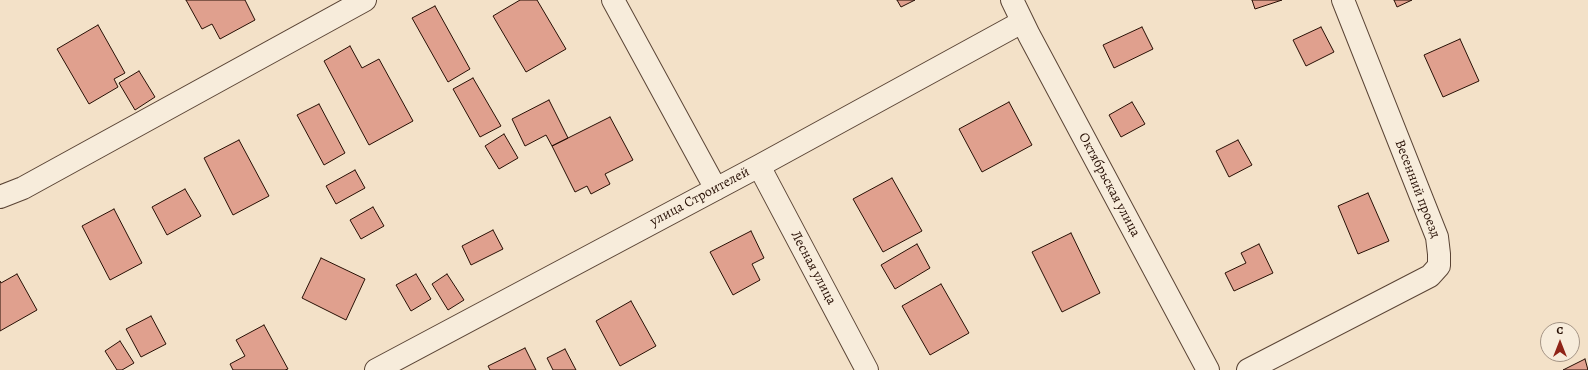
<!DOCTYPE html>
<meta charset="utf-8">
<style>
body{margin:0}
#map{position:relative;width:1588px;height:370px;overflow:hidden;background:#f3e1c8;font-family:Alegreya,serif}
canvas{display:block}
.north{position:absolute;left:1540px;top:322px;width:40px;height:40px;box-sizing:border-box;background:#f7ecdb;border:1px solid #a49485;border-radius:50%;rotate:0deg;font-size:11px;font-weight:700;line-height:16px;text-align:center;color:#270f04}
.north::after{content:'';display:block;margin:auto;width:14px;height:18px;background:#8f2418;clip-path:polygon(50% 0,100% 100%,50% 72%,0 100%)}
</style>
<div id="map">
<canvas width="1588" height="370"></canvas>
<div class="north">С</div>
</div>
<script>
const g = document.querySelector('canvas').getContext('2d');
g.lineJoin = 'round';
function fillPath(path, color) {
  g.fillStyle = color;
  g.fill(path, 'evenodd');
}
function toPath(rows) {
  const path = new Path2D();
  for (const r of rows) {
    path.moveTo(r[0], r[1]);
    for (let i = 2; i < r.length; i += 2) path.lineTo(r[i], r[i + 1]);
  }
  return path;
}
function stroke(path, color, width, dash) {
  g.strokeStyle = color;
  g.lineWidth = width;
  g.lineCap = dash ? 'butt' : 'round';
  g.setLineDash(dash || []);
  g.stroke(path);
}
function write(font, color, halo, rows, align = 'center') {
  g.font = font + ' Alegreya,serif';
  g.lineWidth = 3;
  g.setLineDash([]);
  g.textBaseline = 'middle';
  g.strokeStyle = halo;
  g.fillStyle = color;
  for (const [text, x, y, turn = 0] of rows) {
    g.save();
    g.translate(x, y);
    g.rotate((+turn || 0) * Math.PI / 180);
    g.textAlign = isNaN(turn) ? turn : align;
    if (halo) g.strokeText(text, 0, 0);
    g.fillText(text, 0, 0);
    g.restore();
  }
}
const building = toPath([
 [186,0,245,0,255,20,220,39,212,24,202,29,186,0],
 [520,0,537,0,566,49,526,72,493,16,520,0],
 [897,0,915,0,901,7,897,0],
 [1252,0,1282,0,1255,9,1252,0],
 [1394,0,1412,0,1397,7,1394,0],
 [435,6,470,69,448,82,412,18,435,6],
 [98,25,125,73,114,79,118,87,89,104,57,49,98,25],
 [1142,27,1153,49,1114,68,1103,45,1142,27],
 [1321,27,1334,52,1306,66,1293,40,1321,27],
 [1460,39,1479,81,1443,97,1424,55,1460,39],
 [350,46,362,68,379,59,413,121,369,145,324,61,350,46],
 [139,71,155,97,135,110,119,83,139,71],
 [473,78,501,126,480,137,453,89,473,78],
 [549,100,568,138,552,146,546,135,525,146,512,119,549,100],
 [1009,102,1032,145,982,172,959,129,1009,102],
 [1132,102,1145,124,1121,137,1109,115,1132,102],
 [319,104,345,153,324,165,297,115,319,104],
 [610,117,633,160,605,174,610,184,591,194,587,186,575,192,552,146,610,117],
 [504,134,518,158,499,169,485,146,504,134],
 [239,140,269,196,233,215,204,158,239,140],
 [1238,140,1252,165,1229,177,1216,151,1238,140],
 [355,170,365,188,336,204,326,186,355,170],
 [892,178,922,231,883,252,853,199,892,178],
 [185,189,201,216,167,235,152,207,185,189],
 [1368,193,1389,241,1358,254,1338,206,1368,193],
 [373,207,384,226,361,239,350,220,373,207],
 [114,209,142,263,110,280,82,226,114,209],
 [493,230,503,249,471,265,462,246,493,230],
 [751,231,764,258,752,264,760,280,733,295,710,252,751,231],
 [1071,233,1100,293,1062,312,1032,252,1071,233],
 [917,244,930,268,895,289,881,265,917,244],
 [1259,244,1273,273,1234,291,1225,273,1246,263,1241,253,1259,244],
 [321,258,365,279,346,320,302,298,321,258],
 [17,274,37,310,0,331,0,281,1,283,17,274],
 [416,274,431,299,411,311,396,285,416,274],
 [447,274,464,300,448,310,432,284,447,274],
 [941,284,969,333,930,355,902,306,941,284],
 [631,301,656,346,620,366,596,321,631,301],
 [151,316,166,344,141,357,126,329,151,316],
 [264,325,288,369,285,370,233,370,230,364,245,356,236,340,264,325],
 [120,341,134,363,122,370,117,370,105,351,120,341],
 [525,348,536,370,490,370,488,366,525,348],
 [565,349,576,370,553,370,547,358,565,349],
 [1585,359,1588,370,1563,370,1585,359]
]);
fillPath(building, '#e0a08e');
stroke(building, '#270f04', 1);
const minor = toPath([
 [613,0,716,189],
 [1012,0,1029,35,1208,370],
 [759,166,867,370],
 [0,197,23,188,365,0],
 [376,370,759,166,1022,22],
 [1248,370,1430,276,1439,266,1439,254,1437,237,1343,0]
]);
stroke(minor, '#5a4435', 24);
stroke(minor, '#f7ecdb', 22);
write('14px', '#270f04', '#f7ecdb', [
 ["Октябрьская улица",1109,185,62],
 ["Весенний проезд",1417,189,69],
 ["улица Строителей",700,197,-28],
 ["Лесная улица",813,268,62]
]);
</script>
